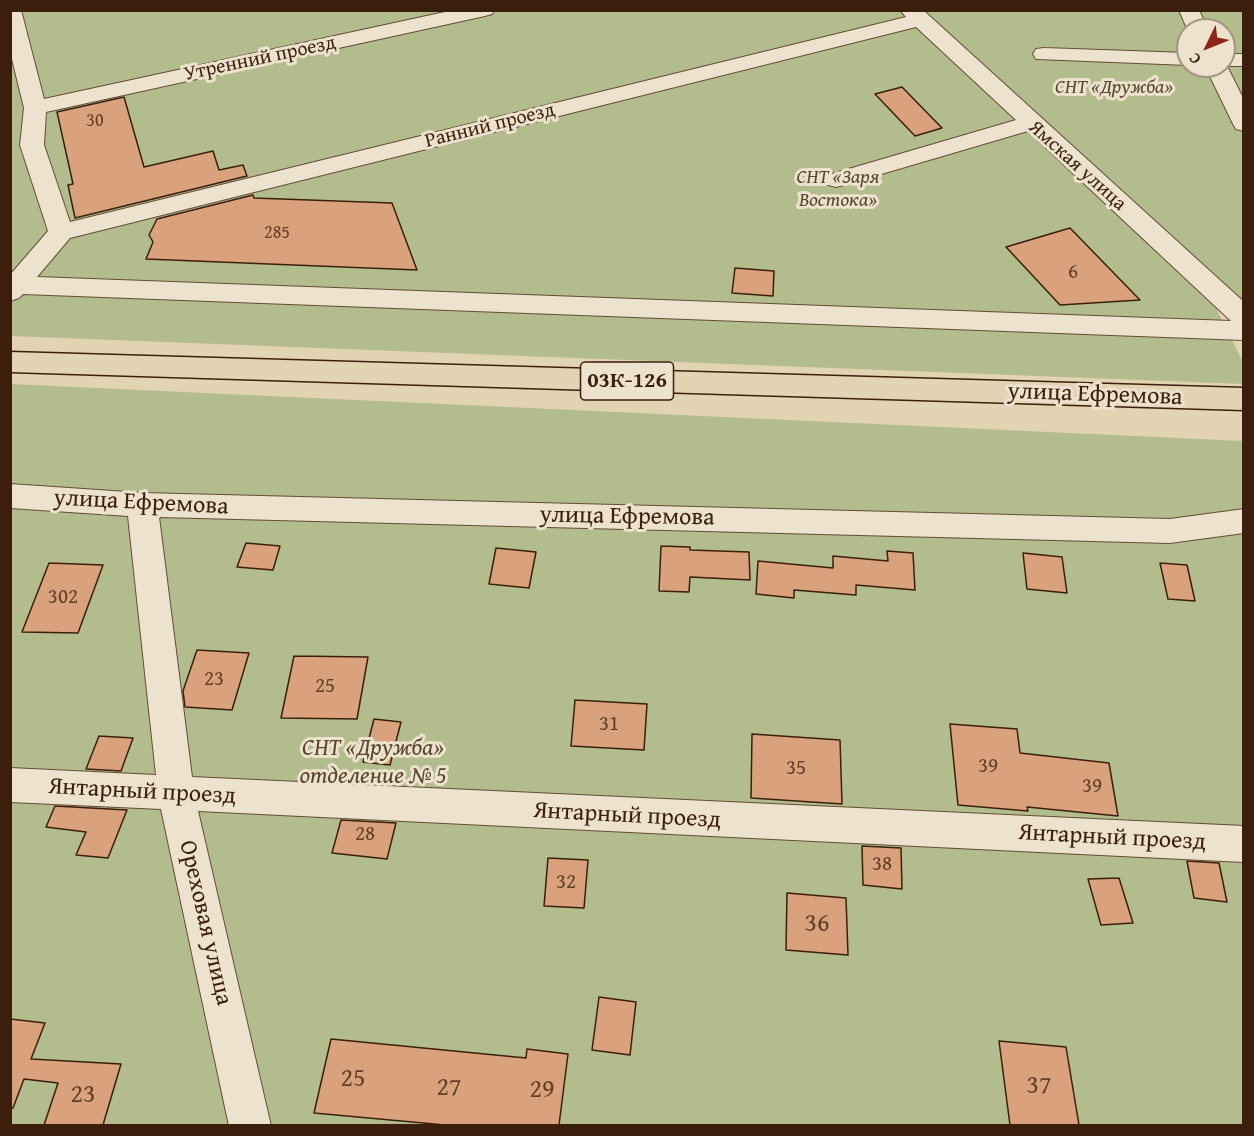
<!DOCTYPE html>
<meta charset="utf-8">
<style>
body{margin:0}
#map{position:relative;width:1254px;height:1136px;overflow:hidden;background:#e2d3b3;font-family:"Gentium Book Plus",serif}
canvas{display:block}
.frame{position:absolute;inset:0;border:12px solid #3b1f0c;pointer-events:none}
.north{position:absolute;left:1176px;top:18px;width:60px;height:60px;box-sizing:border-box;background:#ece2ce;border:2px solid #a59480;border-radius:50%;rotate:227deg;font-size:16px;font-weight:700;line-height:24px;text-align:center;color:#3b1f0c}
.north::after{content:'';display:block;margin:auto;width:21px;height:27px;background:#8f2418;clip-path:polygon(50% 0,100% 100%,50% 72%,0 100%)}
</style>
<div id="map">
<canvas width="1254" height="1136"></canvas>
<div class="frame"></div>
<div class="north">С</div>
</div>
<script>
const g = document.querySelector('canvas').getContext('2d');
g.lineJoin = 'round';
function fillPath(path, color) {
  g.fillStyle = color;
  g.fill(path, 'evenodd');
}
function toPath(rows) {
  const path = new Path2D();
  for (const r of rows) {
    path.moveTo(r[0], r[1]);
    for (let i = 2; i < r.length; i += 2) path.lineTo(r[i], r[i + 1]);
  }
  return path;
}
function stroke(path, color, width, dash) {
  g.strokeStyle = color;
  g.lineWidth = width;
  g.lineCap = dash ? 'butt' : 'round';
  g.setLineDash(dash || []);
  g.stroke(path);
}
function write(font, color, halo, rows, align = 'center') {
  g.font = font + ' "Gentium Book Plus",serif';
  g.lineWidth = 6;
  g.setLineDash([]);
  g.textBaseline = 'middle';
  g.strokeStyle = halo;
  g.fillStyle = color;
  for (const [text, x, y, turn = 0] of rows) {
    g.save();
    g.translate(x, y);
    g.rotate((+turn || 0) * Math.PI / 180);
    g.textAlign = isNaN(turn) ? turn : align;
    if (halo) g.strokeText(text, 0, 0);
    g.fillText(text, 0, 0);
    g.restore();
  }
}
fillPath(toPath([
 [910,10,1215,306,1243,362,1243,384,11,336,11,11],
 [916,11,1243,11,1243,309],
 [1188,30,1224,30,1224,66,1188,66],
 [10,384,1243,441,1243,1125,11,1125]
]), '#b2bc8d');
const building = toPath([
 [902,87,942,128,915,136,875,94,902,87],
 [124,97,144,167,213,151,219,170,243,165,247,176,75,218,68,185,73,184,57,112,124,97],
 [253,195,254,198,392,203,417,270,146,259,153,242,149,235,157,219,253,195],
 [1070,228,1140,300,1060,305,1006,247,1070,228],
 [735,268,774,271,773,296,732,293,735,268],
 [246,543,280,546,273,570,237,567,246,543],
 [661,546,690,547,690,550,749,552,750,580,690,577,689,592,659,591,661,546],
 [496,548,536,552,529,588,489,584,496,548],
 [887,551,913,553,915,590,856,585,856,595,794,590,794,598,756,594,758,561,833,568,833,556,888,561,887,551],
 [1023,553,1062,557,1067,593,1027,589,1023,553],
 [49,563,103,565,78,633,22,632,49,563],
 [1160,563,1187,565,1195,601,1168,599,1160,563],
 [197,650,249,653,232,710,185,707,183,691,197,650],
 [294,656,368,657,357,719,281,718,294,656],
 [575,700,647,704,644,750,571,746,575,700],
 [374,719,401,722,390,765,363,762,374,719],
 [950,724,1017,729,1020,753,1109,763,1118,816,1027,807,1028,811,958,805,950,724],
 [752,734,840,740,842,804,751,798,752,734],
 [99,736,133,738,121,771,86,769,99,736],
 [55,806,127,810,108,858,76,855,86,832,46,827,55,806],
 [341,820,396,823,387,859,332,853,341,820],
 [862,846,901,848,902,889,863,885,862,846],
 [548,858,588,860,584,908,544,906,548,858],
 [1187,861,1219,863,1227,902,1194,898,1187,861],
 [1119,878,1133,923,1101,925,1088,879,1119,878],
 [787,893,846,898,848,955,786,950,787,893],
 [599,997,636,1002,630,1055,592,1050,599,997],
 [10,1019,45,1023,31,1059,121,1064,103,1125,44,1125,58,1083,24,1079,13,1108,10,1108,10,1019],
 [331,1039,526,1058,527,1049,568,1054,559,1125,445,1125,314,1113,331,1039],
 [999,1041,1066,1047,1079,1125,1010,1125,999,1041]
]);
fillPath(building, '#d9a17c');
stroke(building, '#3b1f0c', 1.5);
const minor = toPath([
 [10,10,21,10,44,99,454,10,495,10,492,14,485,16,46,112,44,145,70,222,906,17,900,10,923,10,1244,302,1244,340,23,294,19,298,10,301,10,275,48,231,20,145,24,108,10,51,10,10],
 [916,27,1016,120,828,175,824,180,828,185,836,187,844,185,1028,131,1231,321,37,277,70,238,916,27],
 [1179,10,1199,10,1208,30,1188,31,1179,10],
 [1044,48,1188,53,1188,65,1036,59,1033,54,1036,49,1044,48],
 [1224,54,1244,54,1244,66,1227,66,1244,100,1244,131,1236,129,1233,124,1205,66,1224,66,1224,54],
 [10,484,142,493,1170,519,1244,509,1244,533,1170,543,159,517,192,777,1244,826,1244,862,198,811,271,1126,229,1126,161,809,10,802,10,768,156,775,128,516,10,508,10,484]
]);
const major = toPath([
 [10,352,1244,388,1244,410,10,372,10,352]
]);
stroke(minor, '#654c36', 2);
stroke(major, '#3b1f0c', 3);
fillPath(minor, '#ece2ce');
fillPath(major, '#e2d3b3');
write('18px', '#624028', null, [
 ["30",95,121],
 ["285",277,233]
]);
write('20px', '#3b1f0c', '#ece2ce', [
 ["Утренний проезд",260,59,-12],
 ["Ранний проезд",490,126,-14],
 ["Ямская улица",1077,166,42]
]);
write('italic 20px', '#59462c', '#ece2ce', [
 ["СНТ «Дружба»",1114,88],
 ["СНТ «Заря",838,178],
 ["Востока»",838,201]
]);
write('21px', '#624028', null, [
 ["6",1073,273],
 ["302",63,598],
 ["23",214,680],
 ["25",325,687],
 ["31",609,725],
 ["39",988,767],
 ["35",796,769],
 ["39",1092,787],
 ["28",365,835],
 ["38",882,865],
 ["32",566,883]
]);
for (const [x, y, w] of [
 [627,381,93]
]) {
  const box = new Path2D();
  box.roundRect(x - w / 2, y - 19, w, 38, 4.5);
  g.fillStyle = '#ece2ce';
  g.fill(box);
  stroke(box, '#3b1f0c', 1.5);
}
write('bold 22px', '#3b1f0c', null, [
 ["03К-126",627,381]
]);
write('24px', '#3b1f0c', '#ece2ce', [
 ["улица Ефремова",1095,395,2],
 ["улица Ефремова",141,503,3],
 ["улица Ефремова",627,517,1],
 ["Янтарный проезд",142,792,3],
 ["Янтарный проезд",627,816,3],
 ["Янтарный проезд",1112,838,3],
 ["Ореховая улица",205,923,77]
]);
write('italic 24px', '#59462c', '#ece2ce', [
 ["СНТ «Дружба»",373,749],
 ["отделение № 5",373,777]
]);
write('26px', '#624028', null, [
 ["36",817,924],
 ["25",353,1079],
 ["37",1039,1086],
 ["27",449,1088],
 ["29",542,1090],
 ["23",83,1095]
]);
</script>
